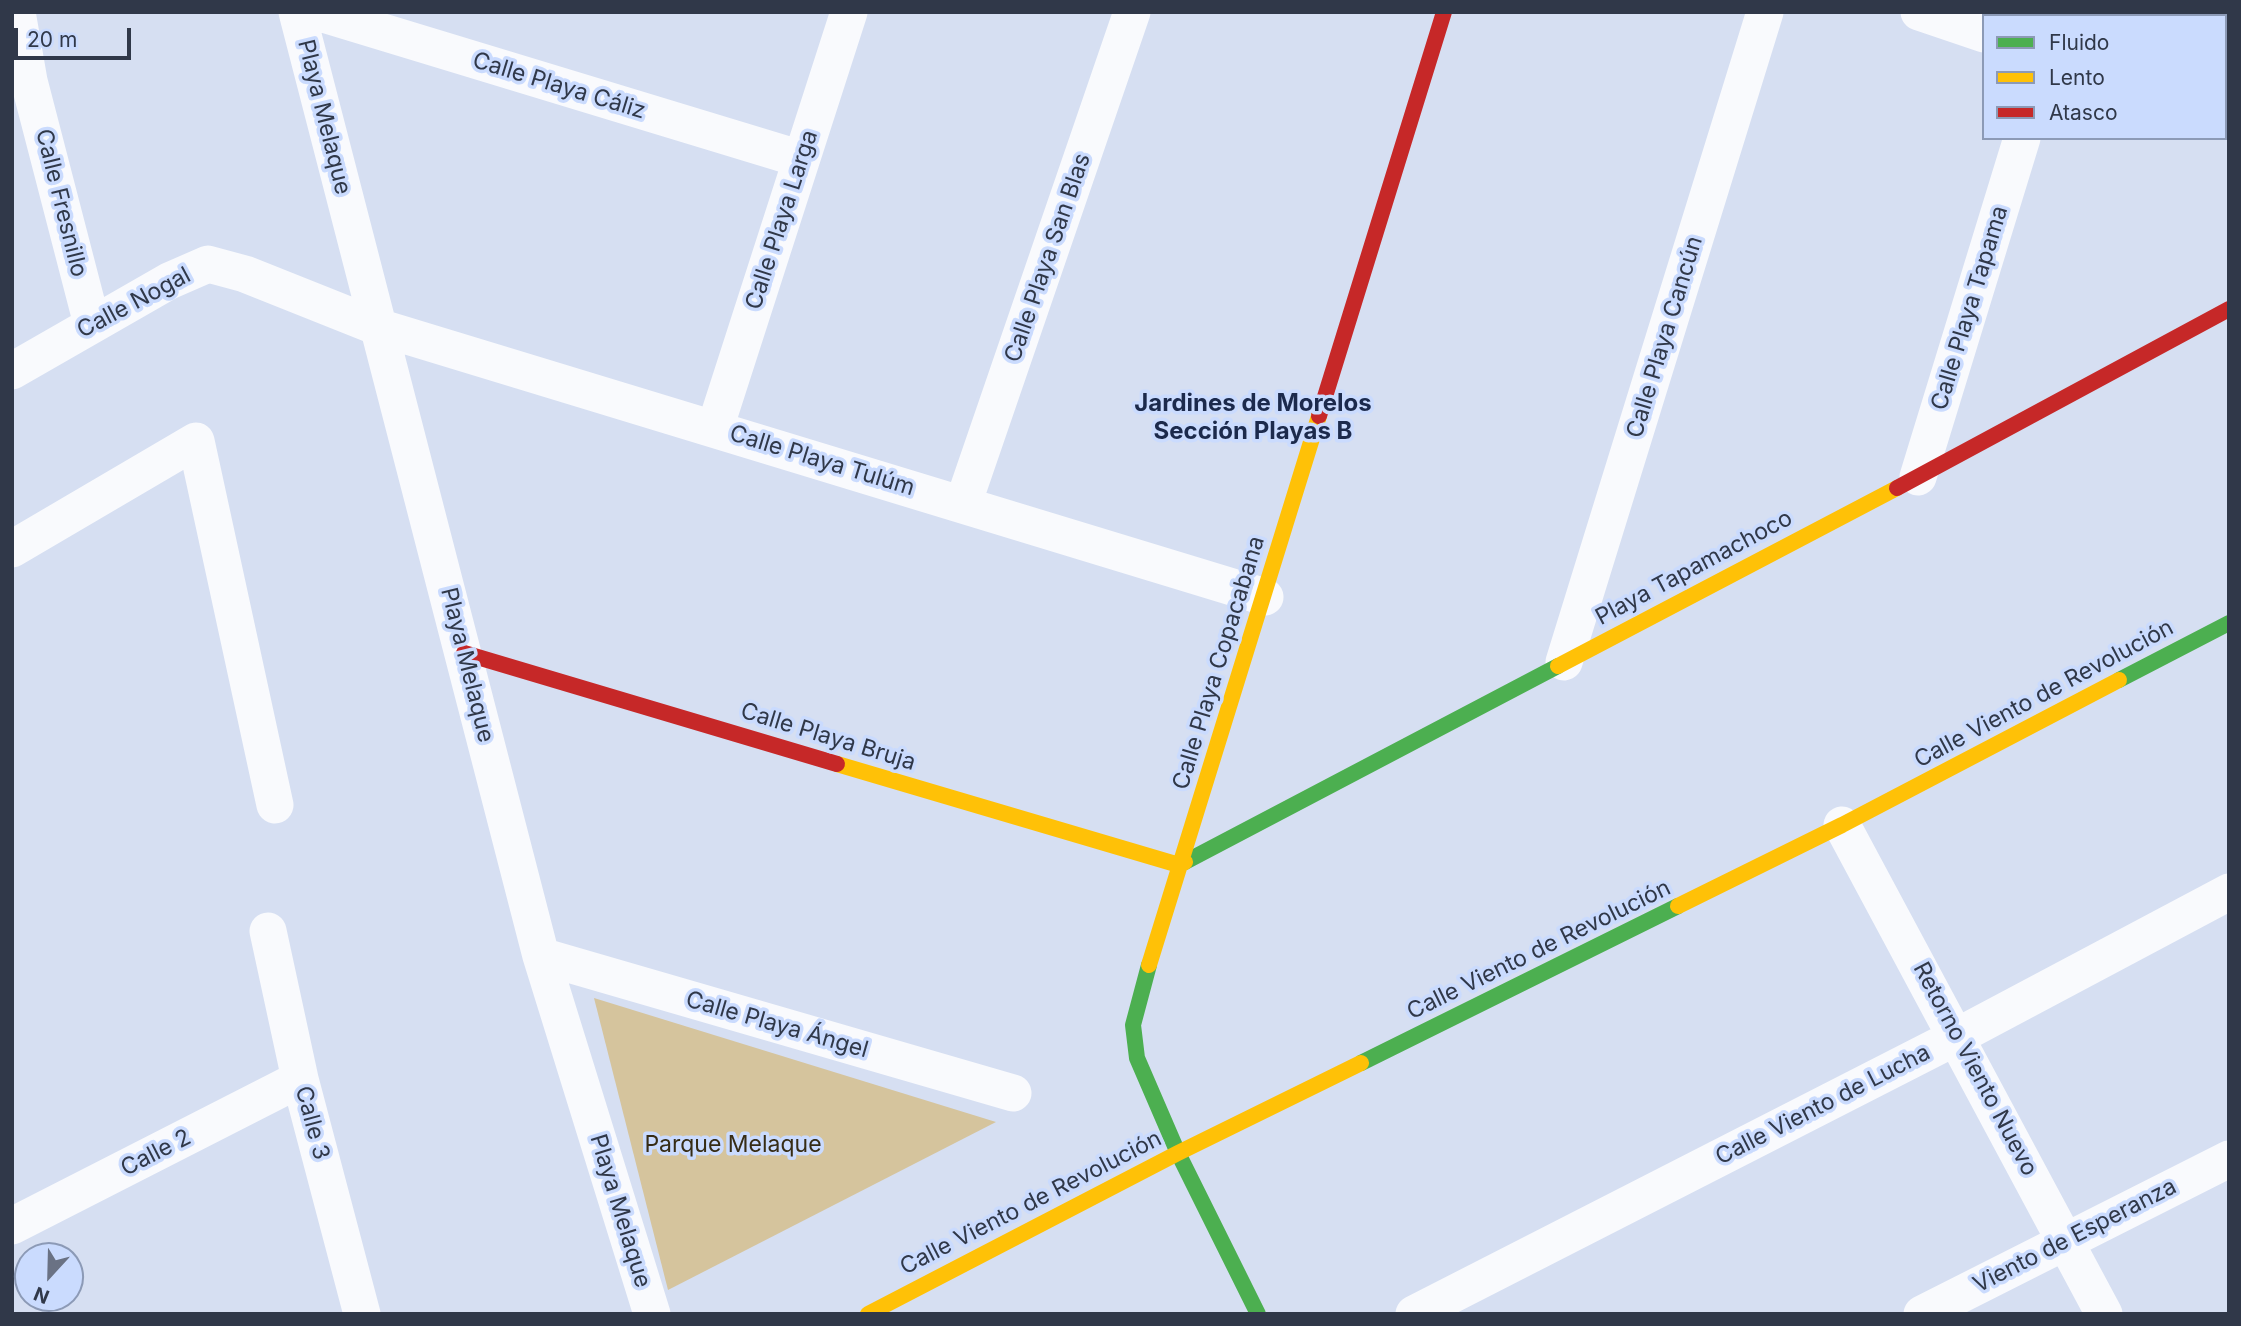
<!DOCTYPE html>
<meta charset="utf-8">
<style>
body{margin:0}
#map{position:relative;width:2241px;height:1326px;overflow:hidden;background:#d6dff2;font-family:Inter,sans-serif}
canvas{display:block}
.frame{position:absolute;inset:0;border:14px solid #303849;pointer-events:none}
.legend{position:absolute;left:1982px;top:14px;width:245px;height:126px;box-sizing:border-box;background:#cadbfe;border:2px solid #8c9ab6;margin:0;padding:9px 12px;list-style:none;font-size:21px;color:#303849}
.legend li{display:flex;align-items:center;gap:14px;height:35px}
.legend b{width:35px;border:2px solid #8c9ab6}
.north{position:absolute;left:14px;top:1242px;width:70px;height:70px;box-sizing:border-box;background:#cadbfe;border:2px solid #8c9ab6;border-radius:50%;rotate:202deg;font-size:19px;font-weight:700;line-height:28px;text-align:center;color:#303849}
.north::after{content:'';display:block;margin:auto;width:24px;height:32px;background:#6a7284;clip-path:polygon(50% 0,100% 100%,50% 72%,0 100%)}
.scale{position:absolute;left:14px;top:28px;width:117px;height:32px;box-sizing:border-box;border:4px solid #303849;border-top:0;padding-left:9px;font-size:21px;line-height:24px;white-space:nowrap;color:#303849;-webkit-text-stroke:5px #cadbfe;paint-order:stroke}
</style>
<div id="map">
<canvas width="2241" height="1326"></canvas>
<div class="frame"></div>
<ul class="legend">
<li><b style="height:9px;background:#4caf50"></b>Fluido</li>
<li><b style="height:9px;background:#ffc107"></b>Lento</li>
<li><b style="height:9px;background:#c62828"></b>Atasco</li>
</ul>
<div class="north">N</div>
<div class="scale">20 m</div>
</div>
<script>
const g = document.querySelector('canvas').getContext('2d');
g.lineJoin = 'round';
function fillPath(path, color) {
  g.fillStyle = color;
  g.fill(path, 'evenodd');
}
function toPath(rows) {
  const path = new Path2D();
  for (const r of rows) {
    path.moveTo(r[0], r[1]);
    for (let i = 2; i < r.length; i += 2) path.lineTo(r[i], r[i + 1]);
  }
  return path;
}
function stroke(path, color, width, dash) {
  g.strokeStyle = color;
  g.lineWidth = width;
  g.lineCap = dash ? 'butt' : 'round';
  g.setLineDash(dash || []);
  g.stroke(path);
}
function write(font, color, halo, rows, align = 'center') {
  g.font = font + ' Inter,sans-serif';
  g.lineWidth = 7;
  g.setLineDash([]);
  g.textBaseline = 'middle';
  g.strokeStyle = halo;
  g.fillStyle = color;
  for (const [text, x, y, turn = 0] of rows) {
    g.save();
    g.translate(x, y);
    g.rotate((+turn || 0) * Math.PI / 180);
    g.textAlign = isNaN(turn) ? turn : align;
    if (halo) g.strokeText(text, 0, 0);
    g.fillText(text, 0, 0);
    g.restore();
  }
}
fillPath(toPath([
 [594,998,996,1122,668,1290]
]), '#d5c49d');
stroke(toPath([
 [17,12,29,81,92,324],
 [297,12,541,956,652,1314],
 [317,12,801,159],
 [1919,12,1984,34],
 [2225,106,2229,107],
 [12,371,169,281,208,264,245,274,378,327,1265,597],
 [715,428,849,12],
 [1918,477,2022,138],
 [963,504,1132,12],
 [12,549,196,441,275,805],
 [1564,662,1765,12],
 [1842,825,2104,1314],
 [268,931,300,1079,362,1314],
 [541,956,1013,1093],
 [12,1226,300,1079],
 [1414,1314,1958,1036,2229,892],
 [1922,1314,2229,1159]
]), '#f9fafd', 37);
stroke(toPath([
 [2119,680,2229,623],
 [1185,862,1558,666],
 [1149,965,1133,1025,1137,1058,1178,1153,1258,1314],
 [1361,1063,1678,906]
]), '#4caf50', 16);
stroke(toPath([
 [1558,666,1897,488],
 [837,764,1179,865,1185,862],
 [1678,906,1842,825,2119,680],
 [1149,965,1319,416],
 [868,1314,1178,1153,1361,1063]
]), '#ffc107', 16);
stroke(toPath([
 [1319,416,1444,12],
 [1897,488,2229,309],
 [464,653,837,764]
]), '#c62828', 16);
write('23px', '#303849', '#cadbfe', [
 ["Calle Playa Cáliz",559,86,17],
 ["Playa Melaque",324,117,76],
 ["Calle Fresnillo",61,203,76],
 ["Calle Playa Larga",782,220,-72],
 ["Calle Playa San Blas",1048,258,-71],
 ["Calle Nogal",134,303,-28],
 ["Calle Playa Tapama",1970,308,-73],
 ["Calle Playa Cancún",1665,337,-73],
 ["Calle Playa Tulúm",822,461,17],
 ["Playa Tapamachoco",1694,568,-28],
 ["Calle Playa Copacabana",1219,663,-73],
 ["Playa Melaque",467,665,76],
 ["Calle Viento de Revolución",2044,694,-28],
 ["Calle Playa Bruja",828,737,17],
 ["Calle Viento de Revolución",1539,950,-26],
 ["Calle Playa Ángel",777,1025,16],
 ["Retorno Viento Nuevo",1975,1069,62],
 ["Calle Viento de Lucha",1823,1105,-27],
 ["Calle 3",312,1123,75],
 ["Calle 2",156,1153,-27],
 ["Calle Viento de Revolución",1031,1203,-27],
 ["Playa Melaque",620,1211,73],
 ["Viento de Esperanza",2075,1236,-27]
]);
write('23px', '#362c15', '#cadbfe', [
 ["Parque Melaque",733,1145]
]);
write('bold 24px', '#1c2a4c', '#cadbfe', [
 ["Jardines de Morelos",1253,404],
 ["Sección Playas B",1253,432]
]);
</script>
